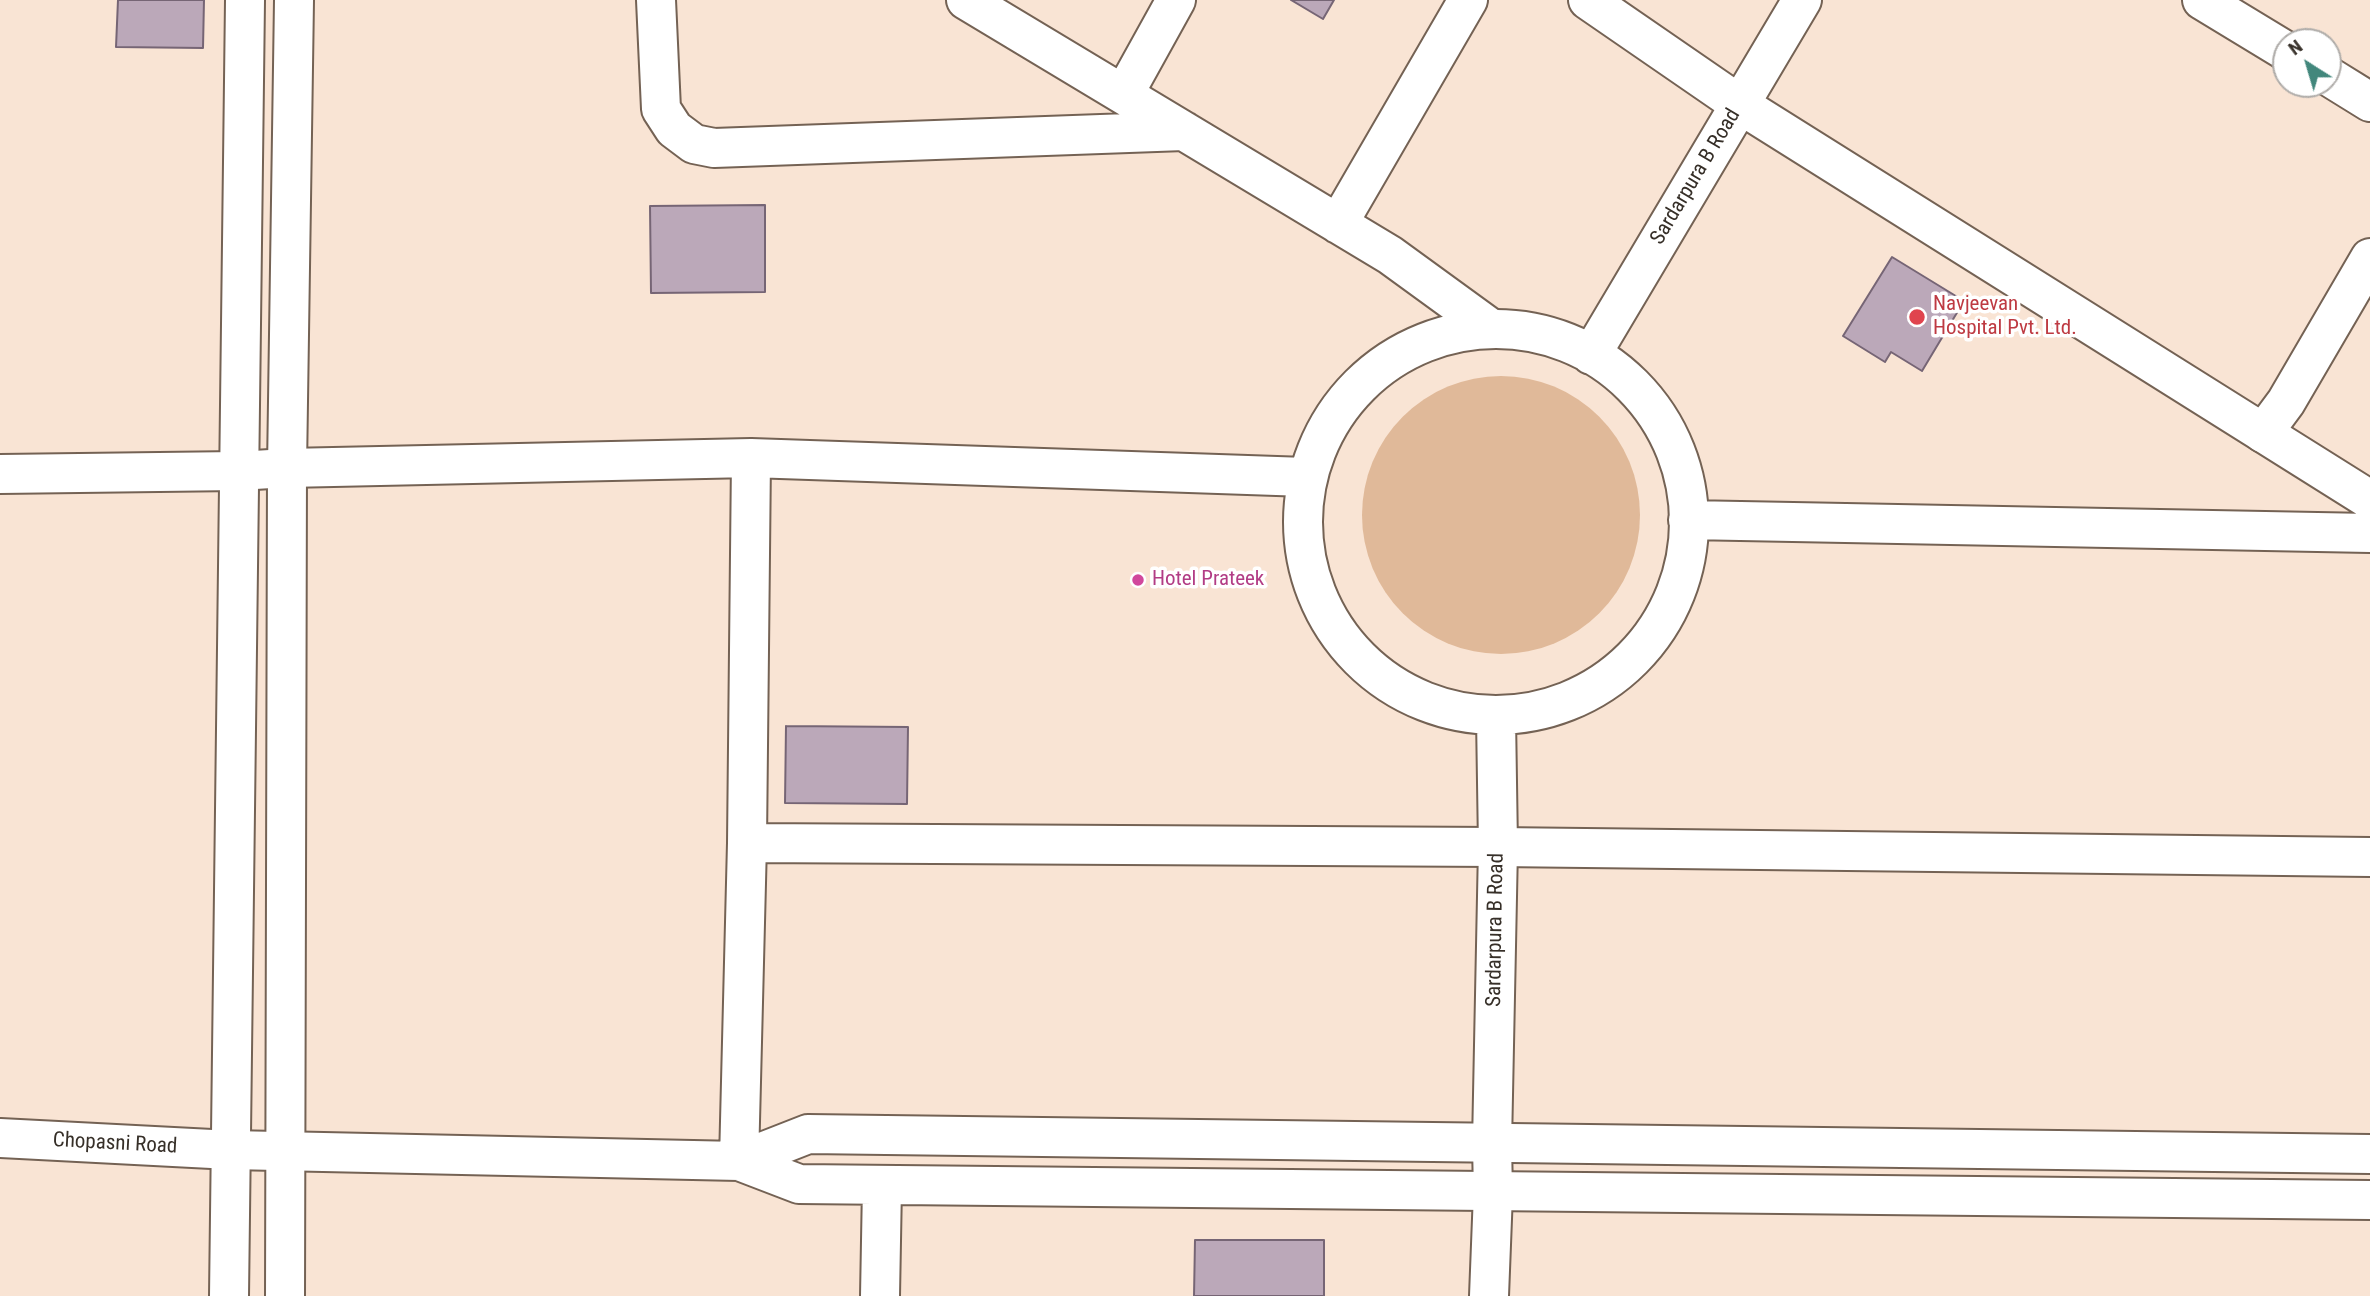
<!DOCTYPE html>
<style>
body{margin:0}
#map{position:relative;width:2370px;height:1296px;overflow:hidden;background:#f9e4d4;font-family:"Roboto Condensed",sans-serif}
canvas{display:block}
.north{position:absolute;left:2272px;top:28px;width:70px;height:70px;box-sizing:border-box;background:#fff;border:2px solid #afaca9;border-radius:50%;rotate:323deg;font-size:19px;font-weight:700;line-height:28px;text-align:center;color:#362f28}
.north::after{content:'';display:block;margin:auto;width:24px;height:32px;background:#42877c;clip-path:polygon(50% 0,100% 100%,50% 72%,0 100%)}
</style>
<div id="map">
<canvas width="2370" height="1296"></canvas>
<div class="north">N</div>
</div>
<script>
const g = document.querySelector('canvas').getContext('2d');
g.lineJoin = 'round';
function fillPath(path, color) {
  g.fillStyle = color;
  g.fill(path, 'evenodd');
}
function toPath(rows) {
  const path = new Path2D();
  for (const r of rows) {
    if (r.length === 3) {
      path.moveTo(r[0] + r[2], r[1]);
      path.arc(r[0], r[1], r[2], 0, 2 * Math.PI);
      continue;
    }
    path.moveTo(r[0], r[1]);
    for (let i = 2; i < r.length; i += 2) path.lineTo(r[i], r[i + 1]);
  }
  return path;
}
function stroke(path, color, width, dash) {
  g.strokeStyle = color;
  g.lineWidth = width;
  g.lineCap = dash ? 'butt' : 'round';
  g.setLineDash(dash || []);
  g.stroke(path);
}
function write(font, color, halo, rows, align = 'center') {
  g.font = font + ' "Roboto Condensed",sans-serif';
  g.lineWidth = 7;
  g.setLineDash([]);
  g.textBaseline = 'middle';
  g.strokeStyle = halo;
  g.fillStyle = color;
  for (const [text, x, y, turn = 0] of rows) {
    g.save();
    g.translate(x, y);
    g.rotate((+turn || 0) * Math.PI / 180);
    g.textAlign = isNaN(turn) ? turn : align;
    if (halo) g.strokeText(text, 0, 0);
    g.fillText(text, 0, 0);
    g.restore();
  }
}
fillPath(toPath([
 [1501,515,139]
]), '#e0b999');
const building = toPath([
 [118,0,204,0,203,48,116,47,118,0],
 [1291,0,1334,0,1323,19,1291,0],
 [765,205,765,292,651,293,650,206,765,205],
 [1892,257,1964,301,1922,371,1891,352,1885,362,1843,336,1892,257],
 [786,726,908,727,907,804,785,803,786,726],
 [1195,1240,1324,1240,1324,1296,1194,1296,1195,1240]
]);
fillPath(building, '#bba8b9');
stroke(building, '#766575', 2);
const minor = toPath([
 [656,0,661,109,674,129,694,144,714,148,1184,131],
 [966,0,1390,255,1489,327],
 [2202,0,2286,51],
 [2328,76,2370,102],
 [1124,94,1176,0],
 [1338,224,1468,0],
 [2263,433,2286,402,2370,258],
 [0,474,238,471,287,468,751,458,1306,477],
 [747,843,1498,847,2370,857],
 [0,1138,231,1150,739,1161,799,1184,2370,1200],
 [739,1161,808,1134,2370,1154],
 [739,1161,747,843,751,458],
 [880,1296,882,1186]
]);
const tertiary = toPath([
 [1588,0,1739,104,2370,500],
 [1496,522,193],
 [1591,355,1802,0],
 [1688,520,2370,533],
 [1489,1296,1493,1193,1492,1144,1498,847,1496,717]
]);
const primary = toPath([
 [229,1296,245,0],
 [285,1296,287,468,294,0]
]);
stroke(minor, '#746254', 42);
stroke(tertiary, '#746254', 42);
stroke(primary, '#746254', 42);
stroke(minor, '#fff', 38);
stroke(tertiary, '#fff', 38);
stroke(primary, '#fff', 38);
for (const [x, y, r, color] of [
 [1917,317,9,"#e0444e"],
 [1138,580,7,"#d1479c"]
]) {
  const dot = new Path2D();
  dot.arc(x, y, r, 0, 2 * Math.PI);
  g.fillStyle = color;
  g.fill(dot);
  stroke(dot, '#fff', 2.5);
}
write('21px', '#362f28', '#fff', [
 ["Sardarpura B Road",1696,177,-59],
 ["Sardarpura B Road",1496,930,-89],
 ["Chopasni Road",115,1144,3]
]);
write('21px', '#be3a42', '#fff', [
 ["Navjeevan",1933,305],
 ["Hospital Pvt. Ltd.",1933,329]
], 'left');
write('21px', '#b23c85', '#fff', [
 ["Hotel Prateek",1152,580]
], 'left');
</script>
